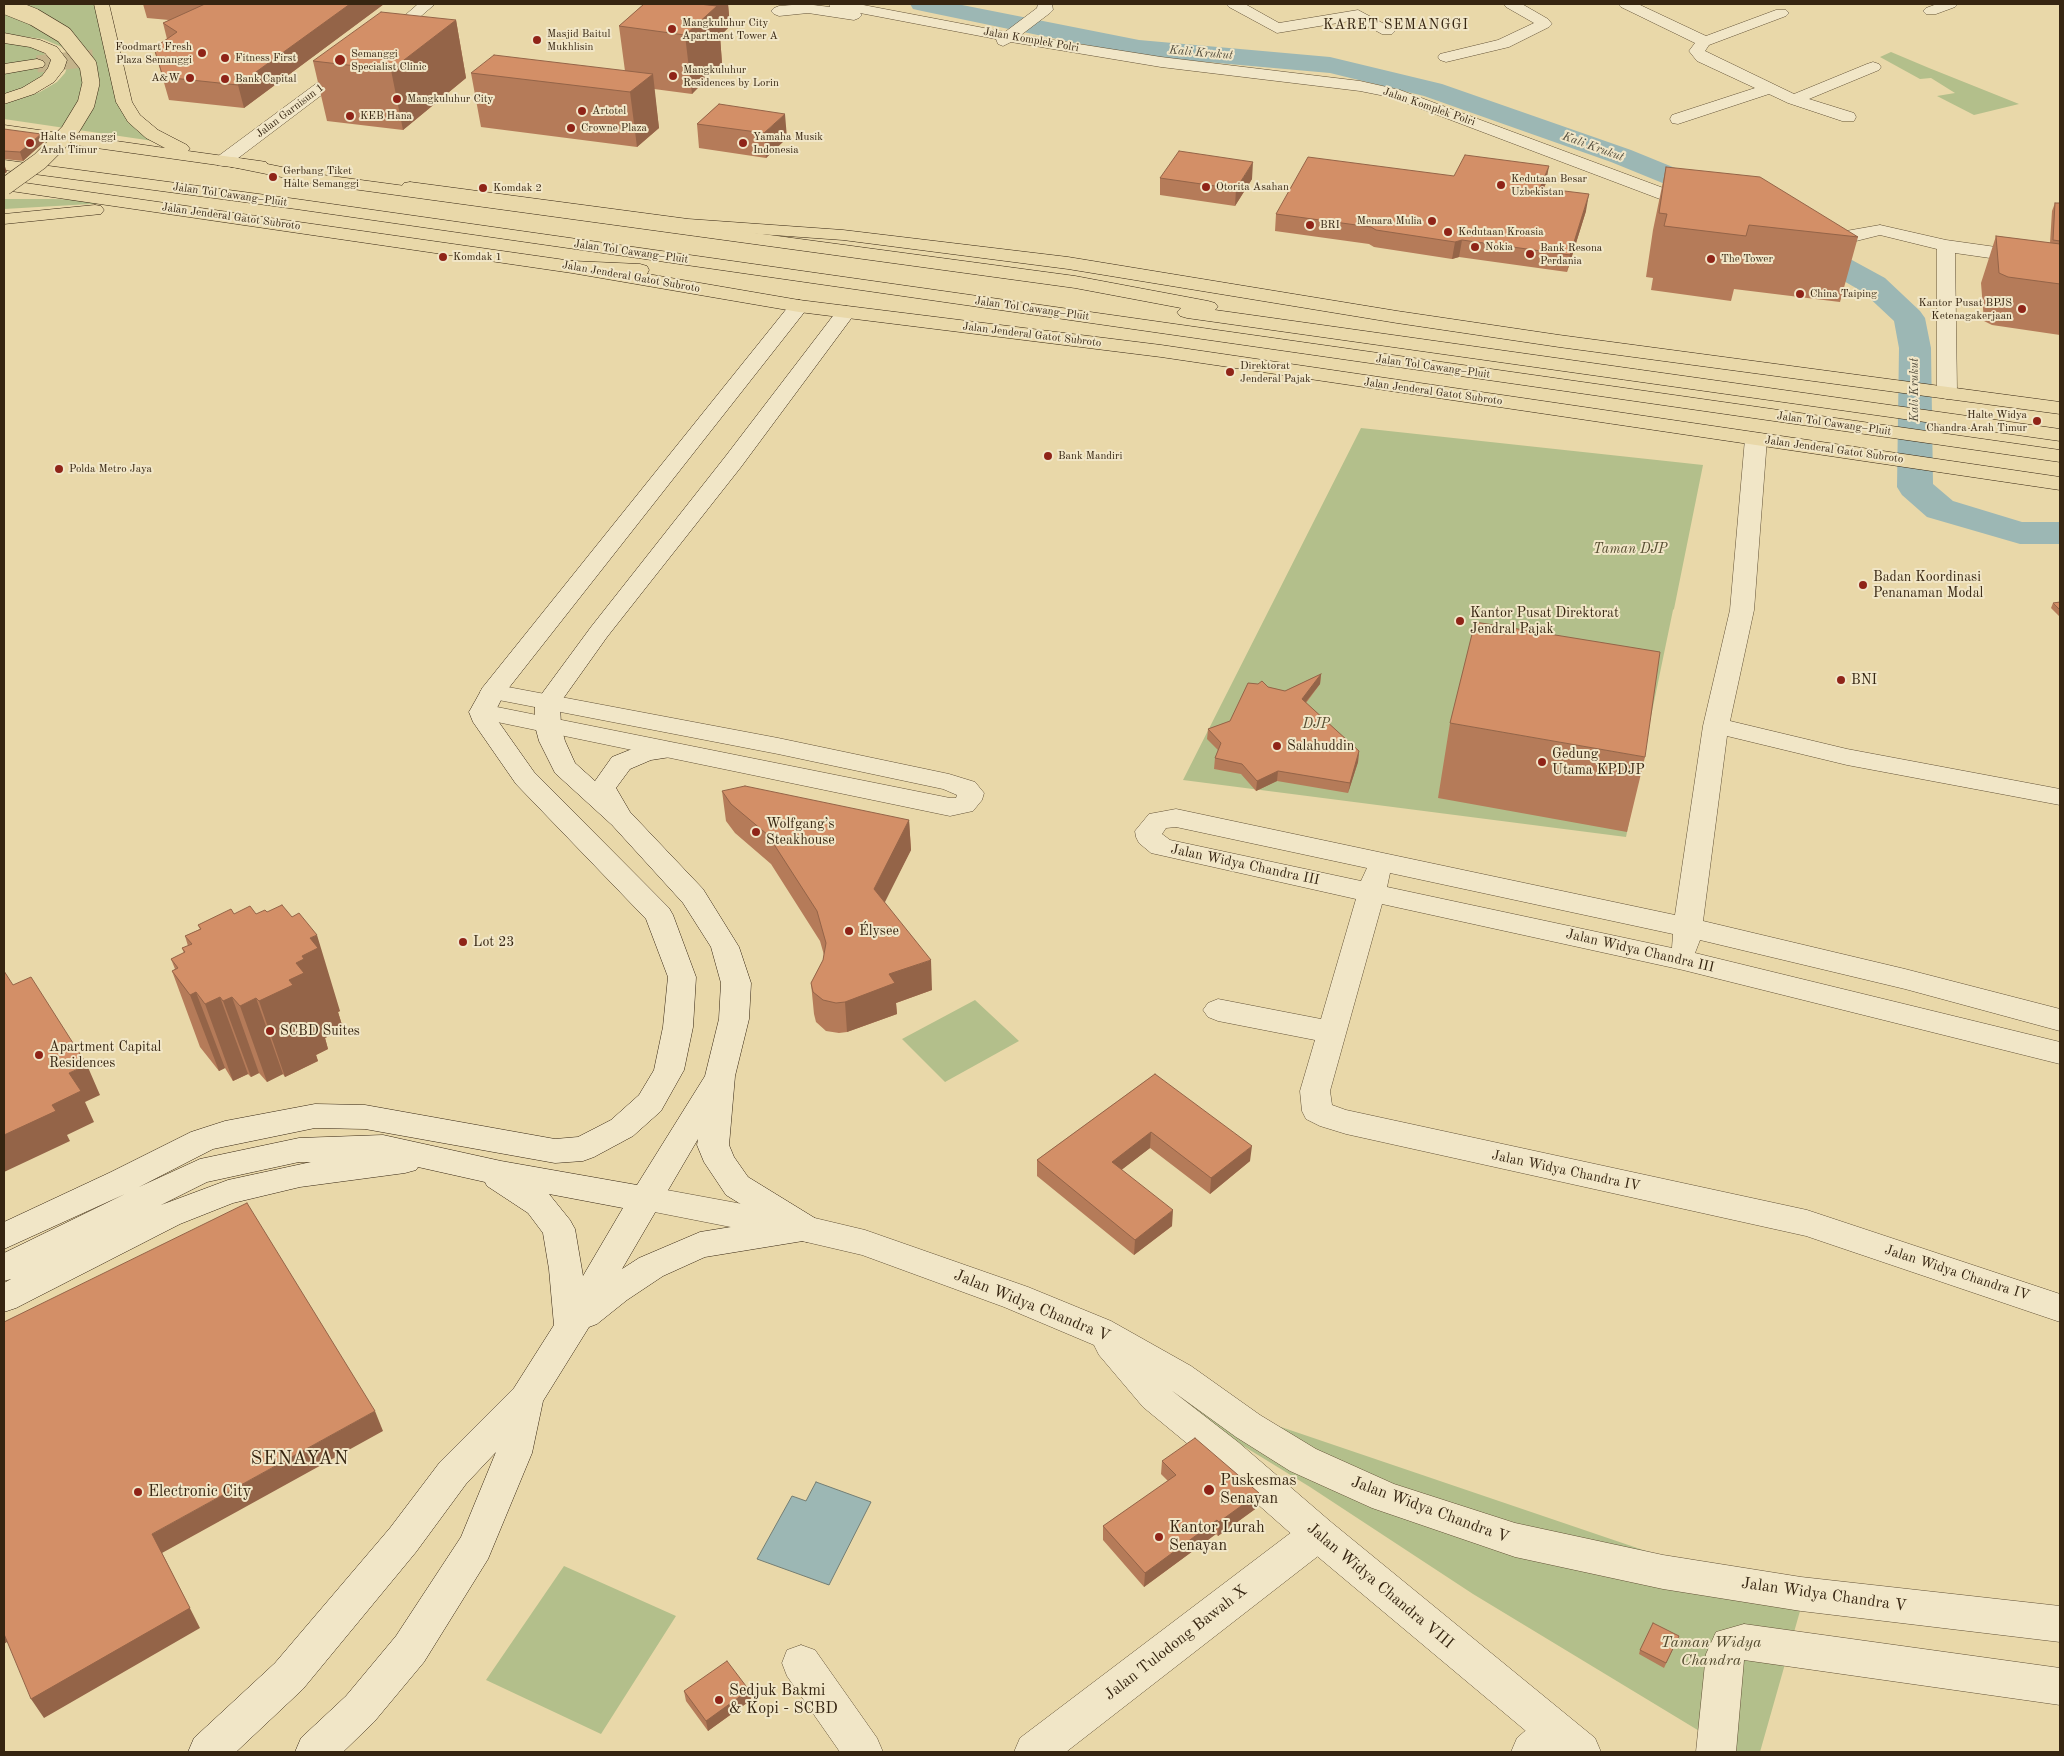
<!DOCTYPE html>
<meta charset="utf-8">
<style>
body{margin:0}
#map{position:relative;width:2064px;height:1756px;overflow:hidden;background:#e9d8a9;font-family:"Old Standard TT",serif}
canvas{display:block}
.frame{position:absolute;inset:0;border:5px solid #362511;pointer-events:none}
</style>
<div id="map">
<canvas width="2064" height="1756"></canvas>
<div class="frame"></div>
</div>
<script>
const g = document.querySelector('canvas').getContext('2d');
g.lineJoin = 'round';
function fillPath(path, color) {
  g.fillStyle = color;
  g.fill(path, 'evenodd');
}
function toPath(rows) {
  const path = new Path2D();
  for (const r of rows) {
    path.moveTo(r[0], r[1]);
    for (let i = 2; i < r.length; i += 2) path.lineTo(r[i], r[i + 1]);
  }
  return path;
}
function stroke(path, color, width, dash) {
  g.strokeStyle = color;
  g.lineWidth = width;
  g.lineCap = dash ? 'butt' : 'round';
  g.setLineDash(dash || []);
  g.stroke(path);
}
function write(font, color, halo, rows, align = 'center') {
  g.font = font + ' "Old Standard TT",serif';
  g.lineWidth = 4;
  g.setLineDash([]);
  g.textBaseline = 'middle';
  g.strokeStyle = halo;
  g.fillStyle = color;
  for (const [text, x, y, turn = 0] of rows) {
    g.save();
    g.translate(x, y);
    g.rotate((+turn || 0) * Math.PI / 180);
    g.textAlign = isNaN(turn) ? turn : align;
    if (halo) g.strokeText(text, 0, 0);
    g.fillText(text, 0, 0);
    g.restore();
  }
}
fillPath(toPath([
 [4,4,102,4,124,102,160,142,4,119,4,104,40,92,57,82,65,73,71,57,62,47,43,39,4,34],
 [4,40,26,44,44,53,48,61,4,66],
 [1891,52,1929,68,2019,104,1974,115,1937,96,1955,93,1931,78,1920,79,1880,57],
 [47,67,42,76,23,88,4,94,4,72],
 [4,199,53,199,125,202,4,209],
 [1361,428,1703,465,1674,609,1673,610,1626,837,1183,780],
 [975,1000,1019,1041,945,1082,902,1039],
 [1128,1375,1802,1604,1760,1752,1734,1752,1473,1594,1310,1487],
 [564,1566,676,1616,601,1734,486,1680]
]), '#b3bf8b');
const water = toPath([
 [816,1482,871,1502,829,1585,757,1559,792,1496,806,1501,816,1482]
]);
fillPath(water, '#9cb7b4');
stroke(water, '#737d73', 1);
fillPath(toPath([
 [910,4,957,4,1139,40,1330,57,1442,84,1631,150,1712,183,1731,194,1736,200,1731,206,1721,209,1711,206,1692,195,1611,162,1424,96,1330,73,1139,56,922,11,913,9,910,4],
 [1795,232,1806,235,1885,278,1920,311,1925,318,1931,348,1933,484,1953,501,2022,522,2060,522,2060,544,2020,544,1927,517,1902,495,1897,487,1899,348,1894,321,1863,292,1784,247,1780,241,1784,235,1795,232]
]), '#9cb7b4');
stroke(toPath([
 [37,64,93,58]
]), '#c5b48b', 17, [17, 9]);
const minor = toPath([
 [418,4,435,4,391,42,381,42,378,39,381,36,418,4],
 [805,4,830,7,829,4,858,4,1005,32,1037,8,1038,4,1052,4,1053,10,1050,13,1021,35,1161,57,1360,81,1400,90,1701,202,1704,206,1701,210,1695,211,1689,210,1390,97,1360,91,1161,67,1011,42,1003,46,998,44,996,39,860,13,862,15,859,18,854,20,808,13,779,16,774,14,771,11,774,8,779,6,805,4],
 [1226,4,1245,4,1279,23,1358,10,1392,28,1395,31,1392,34,1382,34,1356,20,1277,33,1229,7,1226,4],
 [1504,4,1522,4,1548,19,1552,24,1549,27,1509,47,1446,62,1440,60,1438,57,1440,54,1498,40,1534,23,1506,7,1504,4],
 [1618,4,1638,4,1706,36,1776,10,1786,10,1789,13,1786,16,1709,45,1705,51,1794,94,1867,64,1873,62,1879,64,1881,67,1879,70,1809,99,1854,113,1856,117,1854,121,1842,121,1788,103,1769,94,1678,124,1672,123,1670,119,1672,115,1755,88,1697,61,1689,51,1695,43,1621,7,1618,4],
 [1937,4,1958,4,1955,7,1936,14,1926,14,1923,11,1926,8,1937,4],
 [350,61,356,63,358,66,356,69,229,165,223,166,217,165,214,161,217,157,344,63,350,61],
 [1880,225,1946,240,2060,256,2060,268,1955,253,1957,393,1954,397,1947,399,1940,397,1937,393,1937,249,1880,235,1848,243,1818,243,1812,241,1809,237,1812,233,1818,231,1846,231,1880,225],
 [1756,433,1764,434,1767,439,1754,610,1730,721,1847,749,2060,789,2060,805,1847,765,1727,736,1703,921,1905,969,2060,1009,2060,1031,1905,989,1700,940,1695,953,2060,1042,2060,1064,1683,970,1382,904,1330,1091,1332,1105,1346,1110,1807,1210,2060,1294,2060,1322,1806,1236,1346,1134,1320,1126,1306,1119,1302,1111,1300,1091,1315,1040,1218,1021,1208,1017,1203,1010,1208,1003,1218,999,1321,1019,1356,899,1151,853,1139,843,1136,837,1135,831,1149,814,1176,809,1675,915,1703,726,1730,610,1745,439,1748,434,1756,433],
 [1176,827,1367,868,1361,881,1170,840,1162,834,1166,828,1176,827],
 [1390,873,1673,934,1672,948,1387,887,1390,873],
 [492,684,778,738,949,774,975,782,984,793,982,800,973,811,950,816,473,717,469,712,473,707,482,704,950,798,956,798,957,795,943,789,778,754,483,697,480,692,483,687,492,684],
 [1318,1517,1331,1522,1336,1534,1331,1546,1066,1752,1014,1752,1020,1738,1305,1522,1318,1517],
 [801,1645,815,1650,877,1738,883,1752,840,1752,787,1676,782,1663,787,1650,801,1645],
 [1554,1713,1568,1718,1574,1732,1568,1746,1560,1752,1511,1752,1517,1738,1540,1718,1554,1713]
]);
const tertiary = toPath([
 [645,1186,802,1215,865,1230,1028,1287,1111,1321,1191,1366,1260,1415,1316,1449,1394,1484,1515,1523,1663,1555,1801,1577,2060,1606,2060,1642,1801,1611,1663,1589,1515,1557,1372,1508,1290,1471,1236,1437,1171,1390,1238,1442,1331,1522,1595,1738,1601,1752,1551,1752,1305,1546,1212,1464,1143,1407,1099,1355,1094,1345,1004,1307,862,1255,802,1241,634,1208,629,1199,634,1190,645,1186],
 [1744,1624,2060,1668,2060,1705,1744,1660,1736,1752,1696,1752,1706,1654,1716,1632,1744,1624]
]);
const secondary = toPath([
 [799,300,806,302,809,306,806,310,504,694,495,712,498,721,534,772,669,908,673,915,696,977,693,1027,684,1070,661,1111,633,1136,594,1157,583,1161,555,1163,365,1129,315,1128,213,1149,139,1187,200,1159,299,1138,383,1135,501,1161,637,1185,705,1076,719,1019,721,983,711,947,683,903,612,825,555,773,539,741,535,726,535,703,591,627,725,457,839,308,846,306,853,308,856,312,853,316,741,467,607,637,560,703,561,726,565,741,575,763,595,781,612,757,637,747,668,742,677,744,681,750,677,756,651,760,630,769,616,788,630,812,703,889,739,947,751,983,749,1019,735,1076,729,1145,734,1157,748,1177,818,1220,823,1229,818,1238,807,1242,803,1241,705,1257,663,1276,627,1300,597,1324,589,1327,543,1401,532,1453,488,1559,424,1662,374,1722,343,1752,295,1752,301,1738,346,1696,396,1636,461,1537,496,1452,466,1484,416,1552,303,1689,236,1752,188,1752,194,1738,275,1663,390,1528,440,1462,514,1388,554,1325,549,1269,543,1233,528,1213,487,1186,485,1182,418,1167,416,1170,405,1173,300,1187,233,1203,180,1224,16,1308,4,1312,4,1283,11,1279,4,1281,4,1253,125,1194,4,1249,4,1222,111,1172,191,1132,225,1121,315,1104,365,1105,555,1139,578,1137,611,1120,639,1095,654,1070,663,1027,668,977,646,919,516,784,473,722,469,712,483,687,792,302,799,300],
 [698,1139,697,1145,704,1162,726,1195,768,1221,700,1232,639,1258,622,1269,698,1139],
 [299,1162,311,1162,228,1180,161,1205,207,1182,299,1162],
 [549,1194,623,1208,583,1276,575,1229,570,1220,549,1194]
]);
const trunk = toPath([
 [94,4,109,4,132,102,140,115,158,130,187,145,190,149,188,151,260,161,266,162,269,166,266,170,260,171,4,135,4,125,165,148,146,138,128,122,116,102,94,4],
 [4,33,40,40,57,47,67,60,64,69,54,82,34,94,4,104,4,94,22,88,42,76,48,68,51,60,45,53,30,47,4,43,4,33],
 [37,59,43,61,45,64,43,67,4,74,4,64,37,59],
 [4,180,572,261,799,300,1161,345,2060,477,2060,490,1161,357,799,312,572,273,4,190,4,180],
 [410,182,688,219,843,230,1068,257,1397,311,1559,335,2060,402,2060,414,1559,347,1397,323,1068,269,843,240,688,229,404,191,401,187,404,183,410,182],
 [95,205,101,206,104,210,101,214,4,224,4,214,95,205]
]);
const motorway = toPath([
 [233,157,316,174,1075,276,1208,301,1215,303,1218,307,1215,310,2060,429,2060,441,1187,318,1180,316,1177,312,1181,308,1075,288,316,184,227,166,224,162,227,158,233,157],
 [4,160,296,199,2060,450,2060,462,296,209,4,170,4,160],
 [572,261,640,264,647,266,649,270,647,274,640,276,565,271,563,267,565,263,572,261]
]);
stroke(minor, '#635237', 1);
stroke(tertiary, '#635237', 1);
stroke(secondary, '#362511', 1);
stroke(trunk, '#362511', 1);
stroke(motorway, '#362511', 1);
fillPath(minor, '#f1e6c7');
fillPath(tertiary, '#f1e6c7');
fillPath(secondary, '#f1e6c7');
fillPath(trunk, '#e9d8a9');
fillPath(motorway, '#e9d8a9');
const trunkBridge = toPath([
 [4,5,34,17,64,35,88,65,91,83,86,104,69,132,40,161,4,187]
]);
stroke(trunkBridge, '#362511', 18, []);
stroke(trunkBridge, '#e9d8a9', 17);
fillPath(toPath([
 [143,4,384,4,244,108,169,100,154,48,167,39,163,23,169,20,147,18],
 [644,4,728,4,730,26,720,36,722,63,692,94,654,89,659,128,637,147,481,127,471,73,625,71,619,26],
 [456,20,466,78,403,130,327,121,313,61],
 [719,104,787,138,766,158,699,148,697,124],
 [4,129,44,142,23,161,4,159],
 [1666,167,1858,237,1840,302,1734,289,1731,301,1651,290,1653,278,1646,277,1653,230],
 [1454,176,1546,183,1544,188,1586,211,1567,272,1459,257,1452,259,1374,247,1369,244,1275,231,1276,214],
 [1160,178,1252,179,1235,206,1160,195],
 [2055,203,2060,203,2060,335,1992,325,1984,321,1981,283,1996,236,2050,243,2052,211],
 [2060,602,2060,617,2051,608,2053,603],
 [1321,674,1320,684,1306,703,1359,751,1358,762,1348,793,1277,781,1256,791,1241,774,1214,769,1215,758,1218,750,1207,739,1208,729,1230,721,1268,687,1285,691],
 [1450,723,1645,757,1627,832,1438,798],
 [722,791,909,820,911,850,884,902,932,990,896,1003,897,1014,847,1032,839,1033,826,1031,816,1022,814,1014,811,983,823,960,824,955,820,941,771,864,735,833,726,821],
 [234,914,256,914,340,1011,338,1012,342,1025,327,1032,329,1036,325,1038,328,1049,316,1055,318,1061,285,1077,283,1074,267,1082,259,1073,251,1077,248,1074,233,1081,225,1068,219,1071,200,1047,172,971,175,969,171,959,184,953,182,948,188,946,185,936,200,929,198,925],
 [1155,1074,1250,1161,1210,1194,1150,1148,1121,1170,1172,1226,1134,1255,1037,1176,1037,1160],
 [1162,1461,1258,1507,1218,1536,1216,1534,1144,1587,1103,1540,1103,1526,1168,1481,1161,1474],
 [1679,1636,1664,1668,1639,1654,1640,1650],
 [749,1690,751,1700,708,1731,686,1701,684,1691]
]), '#b57b59');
fillPath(toPath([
 [350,4,384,4,244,108,238,85],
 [691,4,728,4,730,26,720,36,722,63,692,94,685,35],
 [456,20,466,78,403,130,391,70],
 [653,74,659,128,637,147,630,92],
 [785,114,787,138,766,158,764,133],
 [41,134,44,142,23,161,20,152],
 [1253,162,1252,179,1235,206,1236,189],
 [4,164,7,172,4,174],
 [1549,166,1546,183,1537,204,1540,188],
 [1589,194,1586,211,1567,272,1570,255],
 [1462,240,1459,257,1452,259,1455,242],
 [1321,674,1320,684,1300,709,1302,699],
 [1359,751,1358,762,1348,793,1350,783],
 [1278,771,1277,781,1256,791,1257,781],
 [909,820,911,850,876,920,874,889],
 [317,935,340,1011,338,1012,342,1025,327,1032,329,1036,325,1038,328,1049,316,1055,318,1061,285,1077,259,1001,289,980,296,963,302,956,310,938],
 [931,960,932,990,896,1003,897,1014,847,1032,845,1002,889,974],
 [196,992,225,1068,219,1071,190,995],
 [220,997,248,1074,233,1081,205,1004],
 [232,997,259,1073,251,1077,223,1001],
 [256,998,283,1074,267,1082,240,1006],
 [87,1065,100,1095,85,1102,94,1122,67,1135,70,1141,4,1172,4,1135,52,1105,69,1073],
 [1151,1132,1150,1148,1111,1178,1112,1162],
 [1252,1146,1250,1161,1210,1194,1211,1178],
 [1173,1210,1172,1226,1134,1255,1135,1240],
 [375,1411,383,1431,162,1553,200,1628,44,1718,31,1699,152,1534],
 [1259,1493,1258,1507,1218,1536,1219,1522],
 [1217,1520,1216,1534,1144,1587,1145,1573],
 [4,1630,10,1640,4,1644],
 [749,1690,751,1700,708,1731,706,1721]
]), '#946448');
const building = toPath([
 [205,4,350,4,238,85,163,77,154,48,177,32,163,23,205,4],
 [644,4,699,4,717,6,685,35,619,26,644,4],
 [381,12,456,20,391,70,313,61,381,12],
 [494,55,653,74,630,92,471,73,494,55],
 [719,104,785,114,764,133,697,124,719,104],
 [4,129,41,134,20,152,4,151,4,129],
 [1179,151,1253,162,1236,189,1160,178,1179,151],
 [1465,155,1549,166,1540,188,1589,194,1570,255,1462,240,1455,242,1376,230,1371,227,1276,214,1308,157,1454,176,1465,155],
 [1666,167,1760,177,1858,237,1749,225,1746,236,1664,226,1667,214,1659,213,1666,167],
 [2055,203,2060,203,2060,241,2053,240,2055,203],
 [1996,236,2060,244,2060,284,2008,277,1999,273,1996,236],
 [2060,602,2060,610,2053,603,2060,602],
 [1475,622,1660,652,1645,757,1450,723,1475,622],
 [1321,674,1302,699,1359,751,1350,783,1278,771,1257,781,1242,764,1215,758,1221,743,1208,729,1230,721,1248,683,1258,684,1262,681,1268,687,1285,691,1321,674],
 [745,786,909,820,874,889,931,960,889,974,895,983,845,1002,836,1003,823,1000,813,992,811,983,823,960,826,943,817,911,768,835,731,804,722,791,745,786],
 [282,905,292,917,299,913,317,935,310,938,318,948,302,956,304,959,296,963,304,973,289,980,293,985,259,1001,256,998,240,1006,232,997,223,1001,220,997,205,1004,196,992,190,995,172,971,178,968,171,959,185,952,182,948,192,944,185,936,201,929,198,925,231,909,234,914,250,906,256,914,265,910,267,912,282,905],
 [4,971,13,985,31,977,87,1065,69,1073,81,1091,52,1105,56,1111,4,1135,4,971],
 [1155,1074,1252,1146,1211,1178,1151,1132,1112,1162,1173,1210,1135,1240,1037,1160,1155,1074],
 [247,1203,375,1411,152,1534,190,1608,31,1699,4,1634,4,1322,247,1203],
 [1195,1438,1259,1493,1219,1522,1217,1520,1145,1573,1103,1526,1176,1475,1162,1461,1195,1438],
 [1653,1623,1679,1636,1666,1663,1640,1650,1653,1623],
 [727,1661,749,1690,706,1721,684,1691,727,1661]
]);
fillPath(building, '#d38f67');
stroke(building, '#946448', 1);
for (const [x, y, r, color] of [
 [672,29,5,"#8f2418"],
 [537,40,5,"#8f2418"],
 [202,53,5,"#8f2418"],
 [225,58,5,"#8f2418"],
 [340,60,6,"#8f2418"],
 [673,76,5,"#8f2418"],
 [190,78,5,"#8f2418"],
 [225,79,5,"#8f2418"],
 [397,99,5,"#8f2418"],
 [582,111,5,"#8f2418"],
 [350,116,5,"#8f2418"],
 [571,128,5,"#8f2418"],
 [30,143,5,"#8f2418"],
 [743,143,5,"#8f2418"],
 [273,177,5,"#8f2418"],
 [1501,185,5,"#8f2418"],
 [1206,187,5,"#8f2418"],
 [483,188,5,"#8f2418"],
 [1432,221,5,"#8f2418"],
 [1310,225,5,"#8f2418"],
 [1448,232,5,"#8f2418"],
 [1475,247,5,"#8f2418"],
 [1530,254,5,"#8f2418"],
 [443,257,5,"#8f2418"],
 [1711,259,5,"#8f2418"],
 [1800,294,5,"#8f2418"],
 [2022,309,5,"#8f2418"],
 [1230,372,5,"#8f2418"],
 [2037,421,5,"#8f2418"],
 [1048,456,5,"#8f2418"],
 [59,469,5,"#8f2418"],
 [1863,585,5,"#8f2418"],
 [1460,621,5,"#8f2418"],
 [1841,680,5,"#8f2418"],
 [1277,746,5,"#8f2418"],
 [1542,762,5,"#8f2418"],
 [756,832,5,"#8f2418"],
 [849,931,5,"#8f2418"],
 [463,942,5,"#8f2418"],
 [270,1031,5,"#8f2418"],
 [39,1055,5,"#8f2418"],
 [1209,1490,6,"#8f2418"],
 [138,1492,5,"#8f2418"],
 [1159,1537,5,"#8f2418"],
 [719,1700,5,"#8f2418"]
]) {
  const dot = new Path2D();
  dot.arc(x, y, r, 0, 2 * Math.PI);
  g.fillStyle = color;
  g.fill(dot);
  stroke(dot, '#f1e6c7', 2);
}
write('11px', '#362511', '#f1e6c7', [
 ["Mangkuluhur City",682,23],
 ["Apartment Tower A",682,36],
 ["Masjid Baitul",547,34],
 ["Mukhlisin",547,47],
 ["Foodmart Fresh",192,47,"right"],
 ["Plaza Semanggi",192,60,"right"],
 ["Semanggi",351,54],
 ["Specialist Clinic",351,67],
 ["Fitness First",235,58],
 ["Mangkuluhur",683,70],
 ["Residences by Lorin",683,83],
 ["A&W",180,78,"right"],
 ["Bank Capital",235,79],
 ["Mangkuluhur City",407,99],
 ["Artotel",592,111],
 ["KEB Hana",360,116],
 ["Crowne Plaza",581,128],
 ["Halte Semanggi",40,137],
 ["Arah Timur",40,150],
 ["Yamaha Musik",753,137],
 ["Indonesia",753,150],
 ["Gerbang Tiket",283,171],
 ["Halte Semanggi",283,184],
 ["Kedutaan Besar",1511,179],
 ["Uzbekistan",1511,192],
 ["Otorita Asahan",1216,187],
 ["Komdak 2",493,188],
 ["Menara Mulia",1422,221,"right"],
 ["BRI",1320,225],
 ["Kedutaan Kroasia",1458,232],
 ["Nokia",1485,247],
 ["Bank Resona",1540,248],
 ["Perdania",1540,261],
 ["Komdak 1",453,257],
 ["The Tower",1721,259],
 ["China Taiping",1810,294],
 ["Kantor Pusat BPJS",2012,303,"right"],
 ["Ketenagakerjaan",2012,316,"right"],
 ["Direktorat",1240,366],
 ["Jenderal Pajak",1240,379],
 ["Halte Widya",2027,415,"right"],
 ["Chandra Arah Timur",2027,428,"right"],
 ["Bank Mandiri",1058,456],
 ["Polda Metro Jaya",69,469]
], 'left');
write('11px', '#362511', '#f1e6c7', [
 ["Jalan Komplek Polri",1031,40,10],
 ["Jalan Komplek Polri",1429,107,19],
 ["Jalan Garnisun 1",290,111,-37],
 ["Jalan Tol Cawang–Pluit",230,195,8],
 ["Jalan Jenderal Gatot Subroto",231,217,8],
 ["Jalan Tol Cawang–Pluit",631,252,8],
 ["Jalan Jenderal Gatot Subroto",631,277,10],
 ["Jalan Tol Cawang–Pluit",1032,309,8],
 ["Jalan Jenderal Gatot Subroto",1032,335,7],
 ["Jalan Tol Cawang–Pluit",1433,367,8],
 ["Jalan Jenderal Gatot Subroto",1433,392,8],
 ["Jalan Tol Cawang–Pluit",1834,424,8],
 ["Jalan Jenderal Gatot Subroto",1834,450,8]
]);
write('italic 12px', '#504a3a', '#f1e6c7', [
 ["Kali Krukut",1201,53,5],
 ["Kali Krukut",1593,147,20],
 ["Kali Krukut",1915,390,-90]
]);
g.letterSpacing = '1px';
write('14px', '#362511', '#f1e6c7', [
 ["KARET SEMANGGI",1396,25]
]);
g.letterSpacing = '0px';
write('italic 14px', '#554c30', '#f1e6c7', [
 ["Taman DJP",1630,549],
 ["DJP",1316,724]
]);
write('14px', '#362511', '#f1e6c7', [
 ["Badan Koordinasi",1873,577],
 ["Penanaman Modal",1873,593],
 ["Kantor Pusat Direktorat",1470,613],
 ["Jendral Pajak",1470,629],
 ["BNI",1851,680],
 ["Salahuddin",1287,746],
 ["Gedung",1552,754],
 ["Utama KPDJP",1552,770],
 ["Wolfgang’s",766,824],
 ["Steakhouse",766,840],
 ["Élysee",859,931],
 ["Lot 23",473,942],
 ["SCBD Suites",280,1031],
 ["Apartment Capital",49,1047],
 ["Residences",49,1063]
], 'left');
write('14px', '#362511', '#f1e6c7', [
 ["Jalan Widya Chandra III",1245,865,12],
 ["Jalan Widya Chandra III",1640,951,13],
 ["Jalan Widya Chandra IV",1566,1171,12],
 ["Jalan Widya Chandra IV",1957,1273,18]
]);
write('16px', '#362511', '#f1e6c7', [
 ["Jalan Widya Chandra V",1032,1306,22],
 ["Jalan Widya Chandra V",1430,1510,20],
 ["Jalan Widya Chandra VIII",1380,1586,40],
 ["Jalan Widya Chandra V",1824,1595,8],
 ["Jalan Tulodong Bawah X",1176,1643,-38]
]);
write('16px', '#362511', '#f1e6c7', [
 ["Puskesmas",1220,1481],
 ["Senayan",1220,1499],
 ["Electronic City",148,1492],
 ["Kantor Lurah",1169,1528],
 ["Senayan",1169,1546],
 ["Sedjuk Bakmi",729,1691],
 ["& Kopi - SCBD",729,1709]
], 'left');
write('italic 16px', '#554c30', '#f1e6c7', [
 ["Taman Widya",1711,1643],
 ["Chandra",1711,1661]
]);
g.letterSpacing = '1px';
write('19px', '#362511', '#f1e6c7', [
 ["SENAYAN",300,1459]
]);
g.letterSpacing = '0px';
</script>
